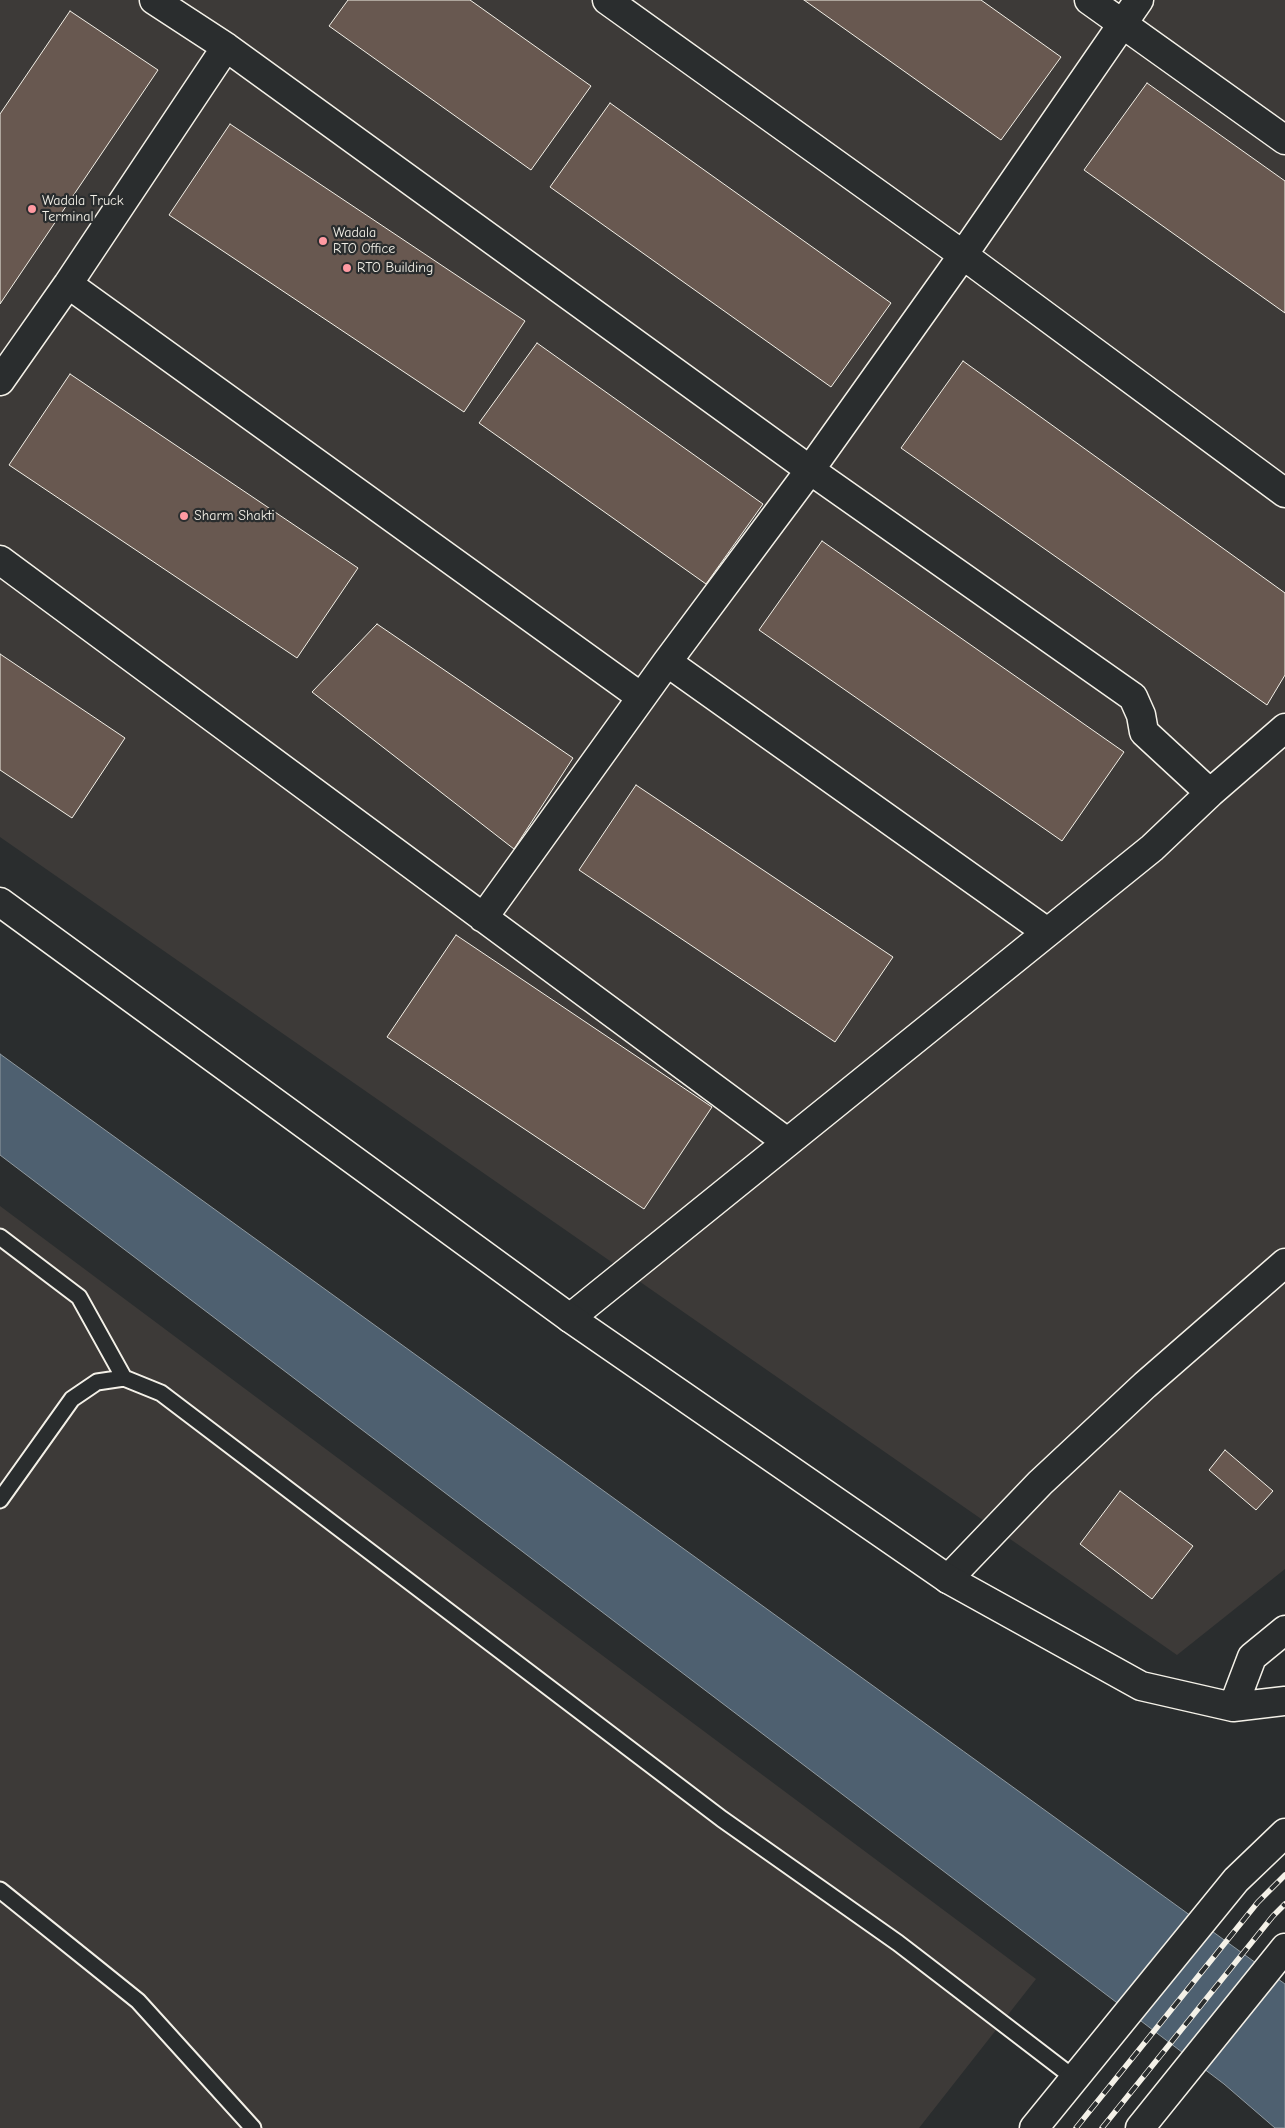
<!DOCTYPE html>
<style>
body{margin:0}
canvas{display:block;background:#2a2d2e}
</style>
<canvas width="1285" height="2128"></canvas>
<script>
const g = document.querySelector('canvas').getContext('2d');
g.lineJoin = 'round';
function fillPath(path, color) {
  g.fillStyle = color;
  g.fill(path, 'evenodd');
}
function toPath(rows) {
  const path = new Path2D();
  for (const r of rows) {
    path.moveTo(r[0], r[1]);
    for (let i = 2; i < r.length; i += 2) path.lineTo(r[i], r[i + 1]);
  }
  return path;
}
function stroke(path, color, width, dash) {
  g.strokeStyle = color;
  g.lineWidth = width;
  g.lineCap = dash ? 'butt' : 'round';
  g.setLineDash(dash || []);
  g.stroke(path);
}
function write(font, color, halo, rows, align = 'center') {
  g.font = font + ' "Comic Neue",sans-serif';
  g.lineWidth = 4.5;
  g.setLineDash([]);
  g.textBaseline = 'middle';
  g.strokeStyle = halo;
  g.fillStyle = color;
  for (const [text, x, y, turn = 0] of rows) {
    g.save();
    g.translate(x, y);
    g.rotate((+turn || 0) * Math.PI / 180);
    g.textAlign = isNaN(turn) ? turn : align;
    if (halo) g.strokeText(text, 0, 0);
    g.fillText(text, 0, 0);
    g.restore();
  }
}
fillPath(toPath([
 [0,0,1285,0,1285,1569,1177,1655,0,837],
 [0,1206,1036,1979,919,2128,0,2128]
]), '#3d3a38');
const water = toPath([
 [0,1054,1285,1984,1285,2128,1275,2128,1224,2084,0,1155,0,1054]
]);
fillPath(water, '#4e6070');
stroke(water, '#909aa0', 1);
const building = toPath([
 [348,0,470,0,591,86,531,170,329,26,348,0],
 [804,0,981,0,1061,57,1001,140,804,0],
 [70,11,158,70,0,304,0,114,70,11],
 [1147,83,1285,181,1285,313,1084,170,1147,83],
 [610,103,891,303,831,387,550,187,610,103],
 [230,124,525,321,464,412,169,215,230,124],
 [537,343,763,504,706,584,479,423,537,343],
 [963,361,1285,593,1285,675,1267,705,901,448,963,361],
 [70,374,358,568,297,658,9,465,70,374],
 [822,541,1124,752,1062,841,759,630,822,541],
 [377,624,573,758,514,849,312,692,377,624],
 [0,654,125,738,72,818,0,770,0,654],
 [636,785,893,957,835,1042,579,870,636,785],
 [456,935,712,1107,644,1209,387,1037,456,935],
 [1225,1450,1273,1491,1256,1510,1209,1470,1225,1450],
 [1120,1491,1193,1546,1152,1599,1080,1544,1120,1491]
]);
fillPath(building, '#685850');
stroke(building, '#f4f1e8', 1);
const service = toPath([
 [0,1237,79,1297,124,1378],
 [0,1500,72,1399,97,1382,124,1378,161,1393,722,1819,898,1943,1074,2078],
 [0,1890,138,2001,253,2128]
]);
const minor = toPath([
 [154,0,226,47,810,470,1133,697,1141,715,1144,732,1210,793],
 [607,0,963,255,1285,493],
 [1089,0,1285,140],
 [68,284,641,697],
 [0,381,68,284,226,47],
 [0,560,787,1142],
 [667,662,1047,932],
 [483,918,667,662,810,470,963,255,1139,0],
 [570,1318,1152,848,1210,793,1285,728],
 [948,1579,1040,1483,1145,1385,1285,1263]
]);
const tertiary = toPath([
 [0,902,570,1318,948,1579,1141,1686,1233,1707,1285,1701],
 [1233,1707,1252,1657,1285,1630]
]);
const primary = toPath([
 [1034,2128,1236,1880,1285,1833],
 [1140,2128,1285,1948]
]);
stroke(service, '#f4f1e8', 19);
stroke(minor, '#f4f1e8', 31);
stroke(tertiary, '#f4f1e8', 31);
stroke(primary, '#f4f1e8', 31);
stroke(service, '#2a2d2e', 15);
stroke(minor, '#2a2d2e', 28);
stroke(tertiary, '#2a2d2e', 28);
stroke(primary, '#2a2d2e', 28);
const rail = toPath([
 [1076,2128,1258,1902,1285,1875],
 [1102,2128,1273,1916,1285,1904]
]);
stroke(rail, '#f4f1e8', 5.5);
stroke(rail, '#2a2d2e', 4, [11]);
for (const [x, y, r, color] of [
 [32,209,5,"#ff9aa2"],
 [323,241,5,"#ff9aa2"],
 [347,268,5,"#ff9aa2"],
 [184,516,5,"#ff9aa2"]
]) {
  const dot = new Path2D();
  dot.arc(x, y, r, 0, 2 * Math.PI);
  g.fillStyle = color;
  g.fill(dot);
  stroke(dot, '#2a2d2e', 2);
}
write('14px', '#f4f1e8', '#2a2d2e', [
 ["Wadala Truck",42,201],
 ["Terminal",42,217],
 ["Wadala",333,233],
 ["RTO Office",333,249],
 ["RTO Building",357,268],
 ["Sharm Shakti",194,516]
], 'left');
</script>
